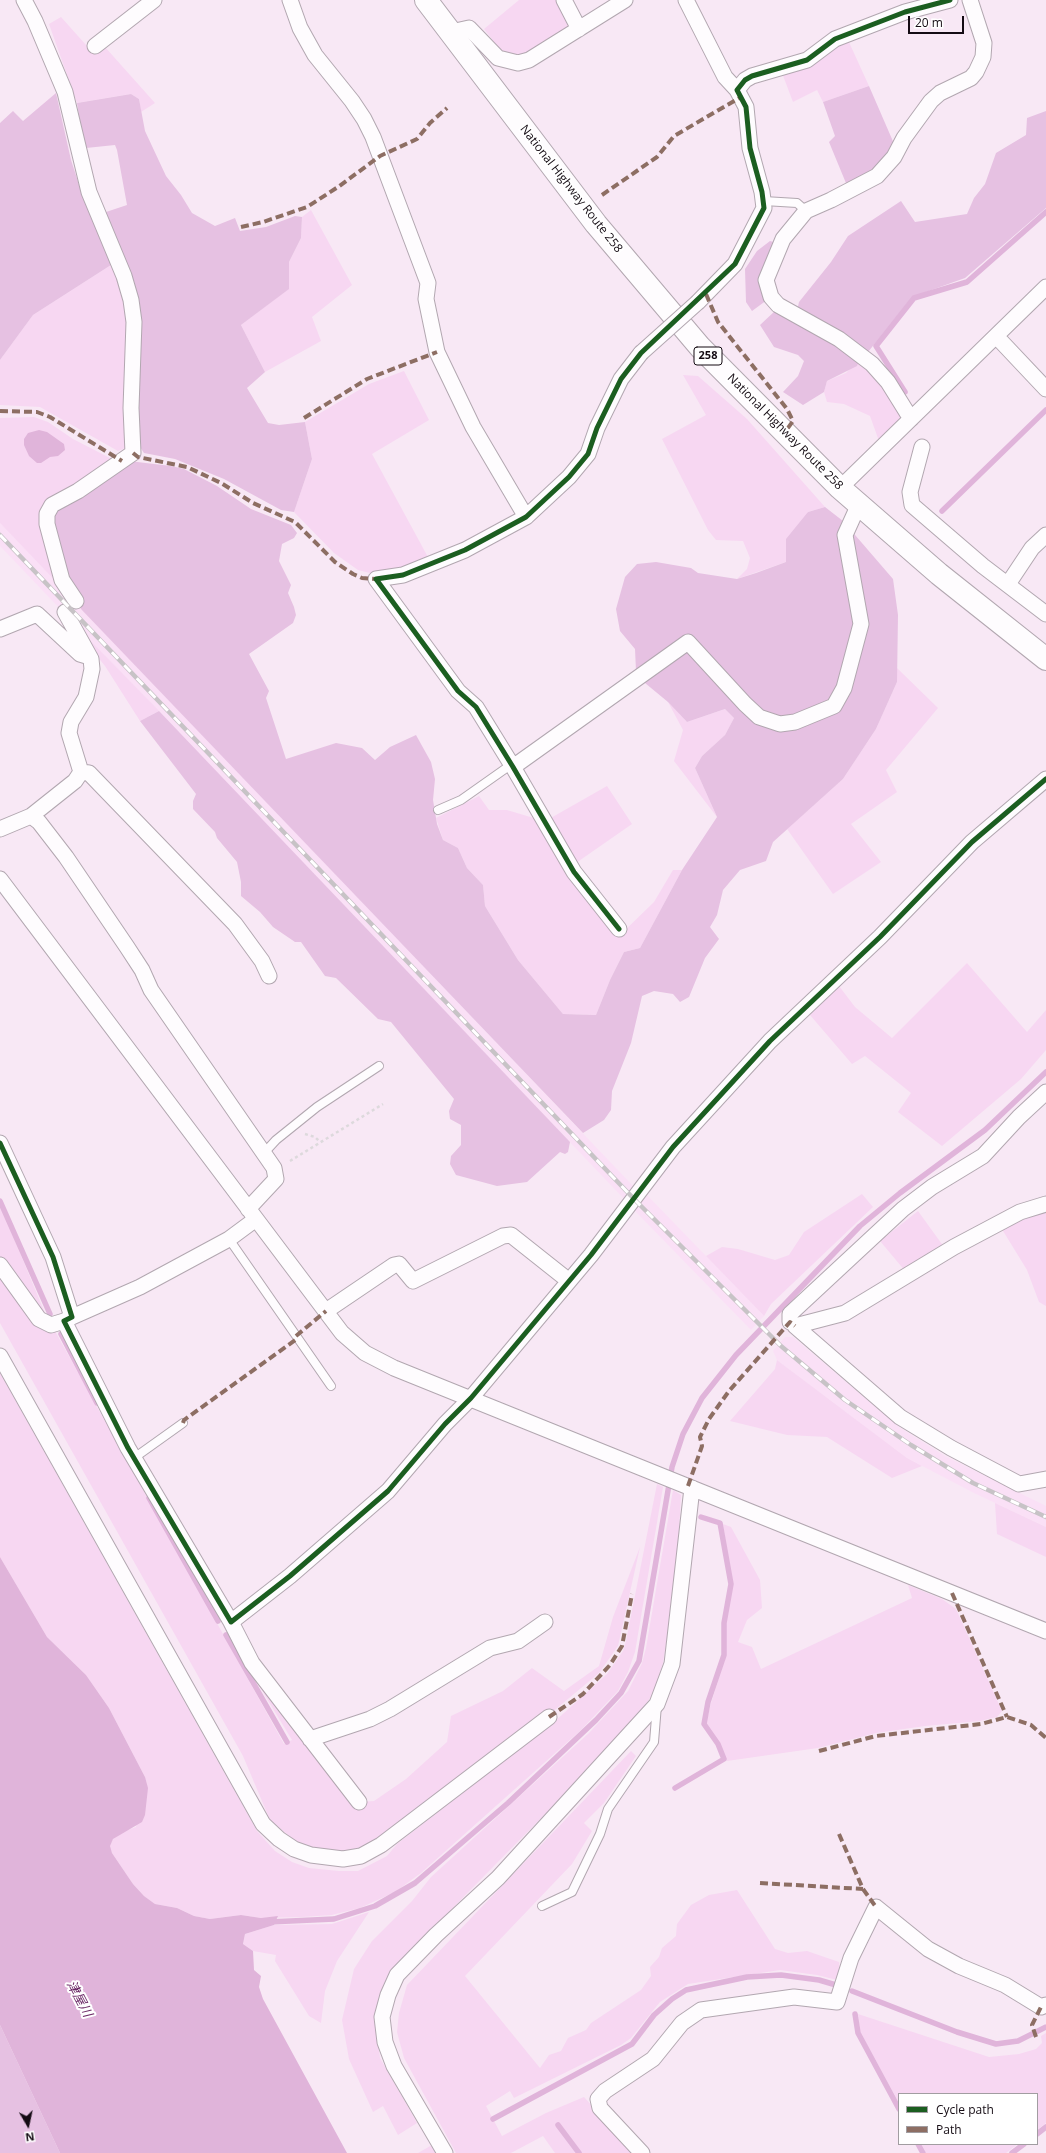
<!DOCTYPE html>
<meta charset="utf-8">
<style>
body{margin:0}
#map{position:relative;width:1046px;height:2153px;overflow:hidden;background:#f8e8f5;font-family:"Open Sans",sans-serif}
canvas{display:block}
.legend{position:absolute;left:898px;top:2093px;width:140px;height:52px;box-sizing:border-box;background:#fff;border:1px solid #a19da1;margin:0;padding:5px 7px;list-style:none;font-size:12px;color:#140b13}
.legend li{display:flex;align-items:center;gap:8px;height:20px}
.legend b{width:20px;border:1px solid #a19da1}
.north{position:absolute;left:8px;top:2105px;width:40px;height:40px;-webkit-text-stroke:3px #fff;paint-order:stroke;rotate:171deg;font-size:11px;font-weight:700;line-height:16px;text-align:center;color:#140b13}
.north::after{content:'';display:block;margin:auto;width:14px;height:18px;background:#140b13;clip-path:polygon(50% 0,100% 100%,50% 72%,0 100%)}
.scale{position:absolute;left:908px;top:16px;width:56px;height:18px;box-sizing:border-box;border:2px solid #140b13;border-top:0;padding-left:5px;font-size:12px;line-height:14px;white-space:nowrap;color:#140b13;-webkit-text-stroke:3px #fff;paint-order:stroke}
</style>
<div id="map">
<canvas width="1046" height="2153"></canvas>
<ul class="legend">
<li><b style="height:5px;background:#1b5e20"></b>Cycle path</li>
<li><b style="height:5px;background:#8d6e63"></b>Path</li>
</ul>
<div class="north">N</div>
<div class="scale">20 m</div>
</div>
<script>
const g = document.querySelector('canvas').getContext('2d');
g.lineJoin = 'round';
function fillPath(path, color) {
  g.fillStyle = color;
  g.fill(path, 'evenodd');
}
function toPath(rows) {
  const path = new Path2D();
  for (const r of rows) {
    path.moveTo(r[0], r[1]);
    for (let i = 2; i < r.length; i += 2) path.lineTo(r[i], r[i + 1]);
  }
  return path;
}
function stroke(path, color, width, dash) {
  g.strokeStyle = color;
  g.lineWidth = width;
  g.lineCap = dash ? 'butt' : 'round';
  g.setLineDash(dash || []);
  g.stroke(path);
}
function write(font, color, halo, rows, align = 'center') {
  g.font = font + ' "Open Sans","Noto Sans JP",sans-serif';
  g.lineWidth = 4;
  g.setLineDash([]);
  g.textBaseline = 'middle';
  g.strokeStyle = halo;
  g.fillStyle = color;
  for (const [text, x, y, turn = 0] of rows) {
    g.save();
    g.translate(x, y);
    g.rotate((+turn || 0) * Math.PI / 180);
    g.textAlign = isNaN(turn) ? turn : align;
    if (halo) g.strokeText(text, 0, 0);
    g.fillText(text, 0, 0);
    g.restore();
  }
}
fillPath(toPath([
 [0,523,636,1189,627,1202,0,546],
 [646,1194,764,1316,751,1330,634,1210],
 [785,1337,793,1337,899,1427,945,1456,1046,1506,1046,1527,974,1493,907,1458,777,1360,773,1351]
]), '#fae0f6');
fillPath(toPath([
 [519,0,556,0,569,24,568,32,519,57,503,53,484,29],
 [61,17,95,55,105,47,155,103,141,112,139,99,131,94,77,103,49,24],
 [848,40,869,86,823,102,817,90,793,102,782,73],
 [311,210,352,285,312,317,321,341,265,372,241,325,288,289,289,262,301,238,302,217],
 [111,265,123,294,127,320,123,414,128,447,118,451,40,407,0,405,0,360,33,315],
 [860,358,876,374,901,417,879,441,870,416,844,404,827,402,824,392,827,381,846,373],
 [404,371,429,420,372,454,429,559,400,570,374,574,358,570,334,553,294,512,312,459,305,422,369,384],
 [683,375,698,376,747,419,825,507,808,512,786,562,737,579,747,569,750,558,743,541,716,540,708,530,662,439,706,415],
 [34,417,48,422,73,439,110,458,111,462,62,588,0,523,0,418],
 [86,636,159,711,140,721,105,666,84,640],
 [897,668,938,708,886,770,897,792,851,824,881,862,833,894,787,829,843,779,876,729,897,682],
 [668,702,687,722,725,709,734,718,725,735,702,756,695,768,717,817,674,761,683,730],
 [607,786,632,824,576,863,549,819],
 [479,796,489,810,507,810,537,819,572,880,618,937,654,902,673,870,682,870,640,948,624,952,610,980,596,1015,563,1014,518,960,485,906,483,885,467,868,458,848,443,840,436,818],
 [967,963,1027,1032,1046,1010,1046,1050,1021,1079,942,1146,898,1112,911,1093,865,1056,852,1064,810,1015,839,986,855,1007,892,1038],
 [862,1194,873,1207,771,1304,764,1316,706,1256,722,1247,738,1249,775,1260,789,1255,804,1232],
 [0,1206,1,1207,47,1318,42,1314,0,1257],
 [1046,1209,1046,1306,1039,1302,1027,1270,1000,1226],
 [918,1211,944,1247,906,1272,880,1241],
 [0,1272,55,1331,284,1744,292,1740,247,1666,361,1802,374,1801,406,1779,447,1742,451,1716,503,1691,532,1668,564,1691,599,1666,613,1617,640,1547,618,1646,599,1673,550,1714,542,1713,383,1836,362,1849,337,1853,299,1844,270,1820,243,1756,0,1323],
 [777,1360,907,1458,922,1466,892,1478,827,1437,787,1435,730,1421,775,1369],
 [0,1373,257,1831,275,1851,292,1862,309,1868,339,1871,358,1871,387,1856,397,1844,554,1722,607,1674,623,1651,626,1641,657,1484,663,1487,635,1652,628,1672,618,1691,581,1730,421,1873,395,1892,360,1908,332,1915,302,1917,261,1918,241,1915,210,1919,194,1916,177,1908,155,1904,144,1896,133,1884,112,1853,109,1846,113,1839,122,1832,136,1827,145,1777,109,1708,86,1675,47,1637,0,1557],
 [673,1490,681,1495,677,1570,663,1663,653,1694,622,1736,431,1930,385,1981,377,2008,377,2032,380,2058,417,2123,398,2135,383,2106,373,2112,349,2059,342,2020,354,1969,372,1941,412,1901,431,1877,589,1733,628,1691,642,1663,646,1648],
 [995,1503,1046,1527,1046,1557,997,1534],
 [723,1524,731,1527,760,1580,762,1608,747,1620,738,1642,752,1647,761,1669,912,1598,908,1585,942,1599,956,1609,1002,1711,997,1717,980,1721,925,1726,876,1733,818,1748,727,1761,719,1743,706,1723,711,1703,726,1656,726,1623,732,1584],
 [631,1751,636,1756,604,1803,584,1823,592,1831,572,1864,465,1976,540,2068,549,2055,561,2051,568,2038,586,2030,591,2023,641,1990,651,1976,650,1967,659,1957,662,1948,676,1936,677,1924,691,1905,709,1895,737,1890,775,1949,788,1953,807,1951,839,1962,840,1969,837,1980,817,1975,780,1970,688,1984,660,2002,631,2038,621,2045,514,2098,510,2091,486,2106,502,2136,546,2113,584,2097,635,2153,555,2153,543,2136,511,2153,456,2153,404,2058,397,2032,399,2013,407,1985],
 [369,1912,337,1961,325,1991,321,2023,309,2016,275,1961,276,1955,253,1951,243,1944,245,1934,274,1925,332,1924],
 [858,2014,989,2057,1019,2054,1036,2049,1042,2043,1041,2036,1046,2033,1046,2123,1037,2130,1037,2094,899,2094,899,2103,860,2032],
 [921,2144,1018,2144,1006,2153,926,2153],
 [432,2145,436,2153,418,2153]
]), '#f7d7f2');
fillPath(toPath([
 [869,86,895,146,880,168,848,188,829,142,835,136,823,102],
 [56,93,71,160,84,200,111,265,33,315,0,360,0,123,13,111,23,121],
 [131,94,139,99,145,131,166,176,181,195,192,213,215,226,235,218,240,231,266,227,295,216,302,217,301,238,289,262,289,289,241,325,265,372,247,388,268,423,279,425,305,422,312,459,294,512,281,510,224,479,175,459,144,453,140,447,138,416,141,322,137,294,134,281,106,212,127,205,117,150,115,145,86,148,83,142,77,103],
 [1046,111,1046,208,965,278,912,297,868,352,797,311,799,302,831,262,848,236,901,201,915,222,967,214,974,198,985,184,996,153,1026,135,1027,118],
 [770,241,777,243,767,300,752,311,746,302,745,269,757,251],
 [776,310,860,358,857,366,827,381,824,392,803,405,783,392,798,376,804,361,798,355,774,347,760,325],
 [129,461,171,466,184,469,217,486,251,509,291,525,297,533,294,538,282,544,279,561,291,585,288,593,294,607,296,615,293,623,249,654,269,691,266,698,286,759,336,743,362,748,375,760,390,747,416,735,431,762,435,779,433,800,437,824,443,840,458,848,467,868,483,885,485,906,518,960,563,1014,596,1015,610,980,624,952,640,948,682,870,717,817,695,768,702,756,725,735,734,718,725,709,687,722,668,702,645,683,636,671,635,649,620,631,616,609,625,577,637,564,656,562,691,568,698,573,737,579,756,573,786,562,786,539,808,512,825,507,843,521,893,579,898,615,897,682,876,729,843,779,773,842,766,861,740,870,723,890,717,915,710,927,719,939,705,958,689,997,680,1002,673,994,654,991,642,996,631,1043,612,1091,611,1110,604,1120,583,1133,81,609,80,602,66,579,51,518,55,509],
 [159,711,570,1142,568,1152,565,1154,560,1152,527,1182,497,1186,456,1175,450,1164,451,1156,461,1145,461,1125,450,1119,449,1111,454,1099,391,1022,378,1019,336,978,325,976,301,942,295,942,273,927,260,912,241,896,241,882,237,862,217,838,215,832,193,809,193,801,196,794,140,721],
 [0,2025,60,2153,0,2153]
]), '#e6c1e2');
fillPath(toPath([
 [39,430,47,432,64,444,65,450,58,456,50,457,41,463,37,463,29,456,24,445,24,439,28,433],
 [0,1557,47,1637,86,1675,109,1708,145,1777,148,1788,145,1815,142,1822,113,1839,110,1846,112,1853,133,1884,144,1896,155,1904,177,1908,194,1916,210,1919,241,1915,261,1918,278,1916,274,1925,245,1934,243,1944,253,1951,254,1970,261,1976,259,1987,263,1999,347,2153,60,2153,0,2025]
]), '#e0b4da');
stroke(toPath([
 [905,392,876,346,914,298,967,282,1046,212],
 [942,511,1046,410],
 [0,1201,50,1314],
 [61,1334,97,1403],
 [149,1498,218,1621],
 [226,1635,287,1742],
 [675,1788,724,1759,718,1744,704,1724,708,1702,724,1655,724,1623,731,1584,720,1523,701,1517],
 [269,1922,334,1919,375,1906,415,1883,508,1803,596,1720,621,1693,639,1661,672,1467,683,1434,702,1398,736,1355,860,1226,900,1193,985,1130,1046,1072],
 [852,1991,957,2032,996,2044,1018,2041,1046,2027],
 [855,2014,858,2033,899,2109],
 [493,2119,632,2044,654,2015,672,1999,686,1990,747,1977,781,1975,819,1980,836,1985],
 [558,2125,579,2153],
 [1037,2134,1046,2127],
 [918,2144,923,2153],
 [1012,2153,1024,2144]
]), '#e0b4da', 5.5);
const service = toPath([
 [764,201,797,203,806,211],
 [438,810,461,800,512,764],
 [264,1153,276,1140,317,1107,379,1066],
 [229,1239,331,1386],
 [134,1458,183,1423],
 [542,1906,572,1892,600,1834,608,1809,654,1742,657,1705]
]);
const minor = toPath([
 [24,0,35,21,65,92,89,192,124,276,131,300,134,322,131,408,133,453,78,491,52,505,47,514,47,524,62,580,76,601],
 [290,0,300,28,315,55,352,101,364,119,373,137,428,283,426,299,437,352,473,427,526,517],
 [564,0,579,29],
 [686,0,725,77,737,90],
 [451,32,469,28,498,58,518,63,529,60,625,0],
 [95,46,154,0],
 [698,302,735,264,764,208,762,192,750,148,746,107,737,90,745,80,752,76,807,60,835,39,905,12,950,0],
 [996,336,1046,389],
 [911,419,888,382,872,364,839,339,778,305,771,297,766,280,783,239,806,211,831,200,877,176,894,157,904,138,931,101,940,93,971,78,976,72,983,57,984,43,970,0],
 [922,447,910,492,912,505,983,566,1046,614],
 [840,488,1046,287],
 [1008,584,1032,548,1046,535],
 [0,629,37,614,80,654,90,657],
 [513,767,688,642,745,704,759,717,780,724,795,722,834,706,844,688,861,624,845,535,859,504],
 [81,772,89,773,235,924,262,961,269,976],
 [31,816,39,822,66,857,127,947,142,970,151,990,274,1168,276,1179,248,1209],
 [0,829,31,816,75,781,81,772,69,733,71,722,86,697,92,669,91,659,65,612],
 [0,879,342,1333,365,1353,394,1368,1046,1631],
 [619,929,574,872,513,767,476,707,458,691,376,579,403,575,465,550,526,517,569,477,588,454,597,428,621,379,641,353],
 [0,1143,53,1257,72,1317,64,1321,128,1448,231,1622,290,1576,388,1491,445,1424,471,1398,591,1255,673,1147,770,1041,880,937,972,842,1046,779],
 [1046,1204,1020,1212,954,1247,845,1313,795,1326,900,1417,951,1448,1019,1484,1046,1479],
 [0,1265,39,1319,51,1325,64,1321],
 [326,1311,394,1265,399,1264,413,1281,503,1236,511,1235,569,1281],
 [72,1317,140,1287,229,1239,256,1219],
 [790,1322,790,1314,903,1209,932,1187,983,1156,1019,1117,1046,1092],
 [0,1356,263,1824,279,1839,294,1849,311,1855,343,1859,361,1856,381,1845,549,1717],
 [231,1622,252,1663,359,1802],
 [310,1739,370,1719,390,1709,490,1648,518,1641,545,1622],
 [445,2153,394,2066,385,2042,382,2017,388,1995,397,1975,436,1935,498,1878,657,1704,672,1664,692,1488],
 [642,2153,600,2108,598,2099,605,2091,653,2059,682,2023,701,2010,794,1997,837,2002,851,1958,876,1907,928,1949,959,1966,1005,1985,1041,2007,1046,2005]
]);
const trunk = toPath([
 [426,0,596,224,700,347,840,488,939,574,1046,659]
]);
stroke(service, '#b2a7b0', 10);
stroke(minor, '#b2a7b0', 17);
stroke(trunk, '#b2a7b0', 24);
stroke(toPath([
 [305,1134,315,1137,320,1142],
 [290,1161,383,1104]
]), '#ddd9dc', 2.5, [3, 3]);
stroke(service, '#fefcfe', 8);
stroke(minor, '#fefcfe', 15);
stroke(trunk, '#fefcfe', 22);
const rail = toPath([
 [0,535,634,1199,781,1346,845,1400,911,1445,973,1483,1046,1517]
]);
stroke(rail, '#c7c3c6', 4.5);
stroke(rail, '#fff', 3, [9]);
const minorBridge = toPath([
 [641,353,698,302]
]);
stroke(minorBridge, '#b2a7b0', 17, []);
stroke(minorBridge, '#fefcfe', 15);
stroke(toPath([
 [602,195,657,157,674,136,741,97],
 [241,227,263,222,307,207,338,187,380,156,417,139,430,123,447,108],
 [706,294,718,322,787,409,793,421,785,432],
 [0,411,37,412,50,417,122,461],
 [304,418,367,379,437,352],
 [133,453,138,457,187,467,221,483,253,503,295,522,335,562,353,574,362,578,376,579],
 [296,1336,326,1311],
 [183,1423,184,1420,298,1338],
 [688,1486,702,1446,700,1437,709,1419,729,1391,790,1322,795,1326],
 [952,1593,1007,1717],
 [549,1717,583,1694,610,1665,622,1646,632,1594],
 [819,1751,876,1736,981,1724,1007,1717,1031,1725,1046,1738],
 [839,1834,863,1889,876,1907],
 [760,1883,863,1889],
 [1036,2037,1032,2025,1041,2007]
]), '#8d6e63', 4, [8, 4]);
stroke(toPath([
 [619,929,574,872,513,767,476,707,458,691,376,579,403,575,465,550,526,517,569,477,588,454,597,428,621,379,641,353,735,264,764,208,762,192,750,148,746,107,737,90,745,80,752,76,807,60,835,39,905,12,950,0],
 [0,1143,53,1257,72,1317,64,1321,128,1448,231,1622,290,1576,388,1491,445,1424,471,1398,591,1255,673,1147,770,1041,880,937,972,842,1046,779]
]), '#1b5e20', 5);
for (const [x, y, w] of [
 [708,356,28]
]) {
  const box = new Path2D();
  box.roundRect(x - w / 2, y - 9, w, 18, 3);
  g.fillStyle = '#fff';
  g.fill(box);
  stroke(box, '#140b13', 1);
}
write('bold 11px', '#140b13', null, [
 ["258",708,356]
]);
write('12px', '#140b13', '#fff', [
 ["National Highway Route 258",571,189,52],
 ["National Highway Route 258",785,432,45]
]);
write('italic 13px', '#6d2c68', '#fff', [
 ["津屋川",79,1999,62]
]);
</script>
